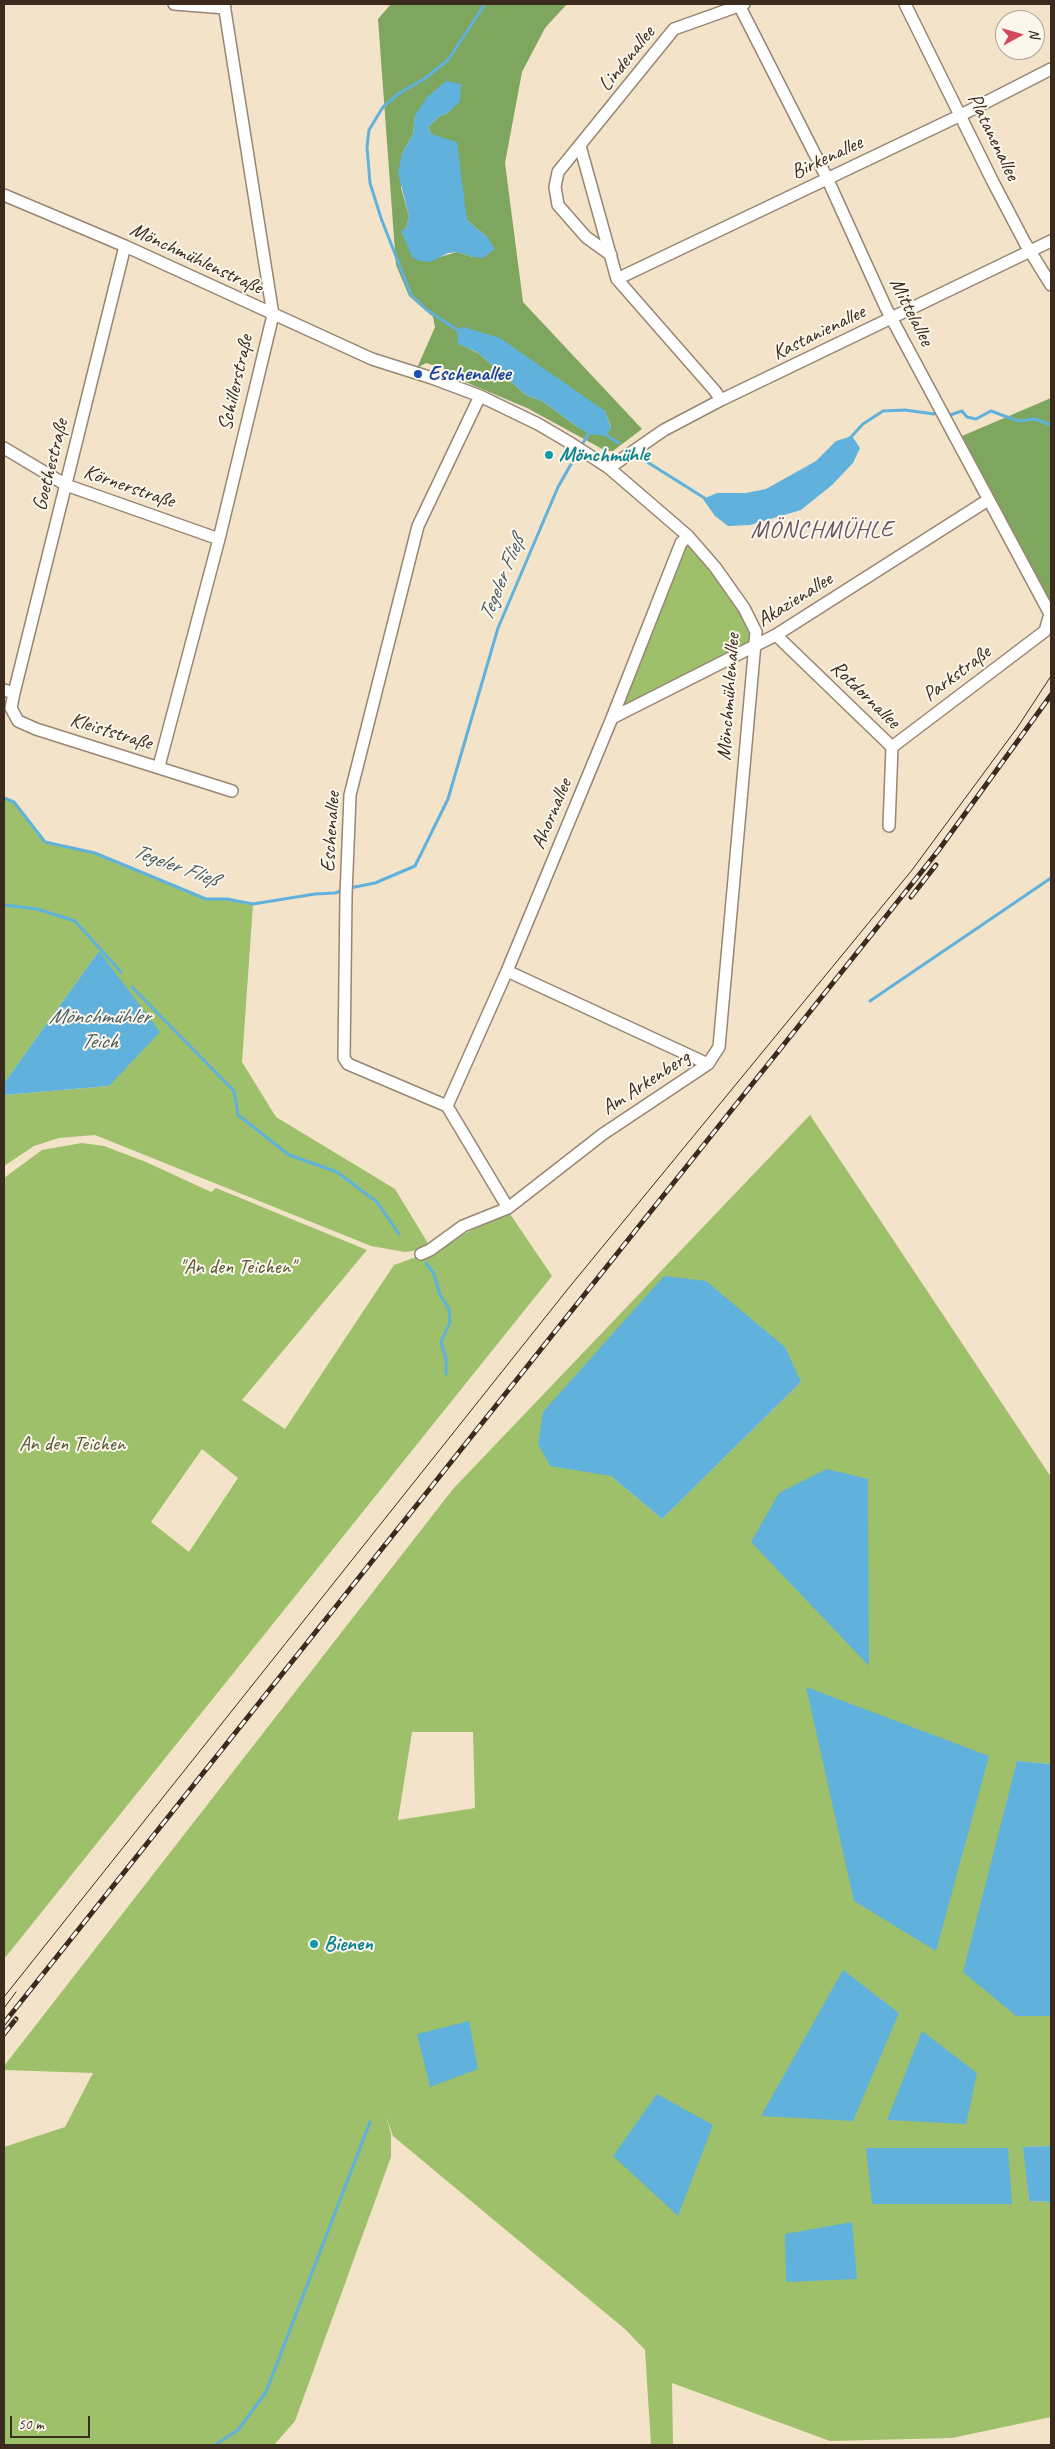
<!DOCTYPE html>
<meta charset="utf-8">
<style>
body{margin:0}
#map{position:relative;width:1055px;height:2449px;overflow:hidden;background:#f3e3c8;font-family:Caveat,sans-serif}
canvas{display:block}
.frame{position:absolute;inset:0;border:5px solid #3b2a1e;pointer-events:none}
.north{position:absolute;left:995px;top:10px;width:50px;height:50px;box-sizing:border-box;background:#fbf7ec;border:1px solid #aea59a;border-radius:50%;rotate:84deg;font-size:14px;font-weight:700;line-height:20px;text-align:center;color:#3b2a1e}
.north::after{content:'';display:block;margin:auto;width:18px;height:22px;background:#d1495b;clip-path:polygon(50% 0,100% 100%,50% 72%,0 100%)}
.scale{position:absolute;left:10px;top:2416px;width:80px;height:22px;box-sizing:border-box;border:2px solid #3b2a1e;border-top:0;padding-left:6px;font-size:15px;line-height:18px;white-space:nowrap;color:#3b2a1e;-webkit-text-stroke:4px #fbf7ec;paint-order:stroke}
</style>
<div id="map">
<canvas width="1055" height="2449"></canvas>
<div class="frame"></div>
<div class="north">N</div>
<div class="scale">50 m</div>
</div>
<script>
const g = document.querySelector('canvas').getContext('2d');
g.lineJoin = 'round';
function fillPath(path, color) {
  g.fillStyle = color;
  g.fill(path, 'evenodd');
}
function toPath(rows) {
  const path = new Path2D();
  for (const r of rows) {
    path.moveTo(r[0], r[1]);
    for (let i = 2; i < r.length; i += 2) path.lineTo(r[i], r[i + 1]);
  }
  return path;
}
function stroke(path, color, width, dash) {
  g.strokeStyle = color;
  g.lineWidth = width;
  g.lineCap = dash ? 'butt' : 'round';
  g.setLineDash(dash || []);
  g.stroke(path);
}
function write(font, color, halo, rows, align = 'center') {
  g.font = font + ' Caveat,sans-serif';
  g.lineWidth = 4;
  g.setLineDash([]);
  g.textBaseline = 'middle';
  g.strokeStyle = halo;
  g.fillStyle = color;
  for (const [text, x, y, turn = 0] of rows) {
    g.save();
    g.translate(x, y);
    g.rotate((+turn || 0) * Math.PI / 180);
    g.textAlign = isNaN(turn) ? turn : align;
    if (halo) g.strokeText(text, 0, 0);
    g.fillText(text, 0, 0);
    g.restore();
  }
}
fillPath(toPath([
 [689,537,755,632,752,647,614,716],
 [4,798,14,802,45,842,95,853,206,898,227,899,253,904,242,1062,276,1117,395,1189,429,1245,420,1250,405,1252,371,1246,95,1135,59,1138,34,1146,4,1166,4,1095,109,1086,99,951,4,1083],
 [810,1115,1051,1477,1051,1764,1017,1761,1016,2016,1051,2016,1051,2146,1024,2147,1029,2201,1051,2202,1051,2417,952,2438,830,2441,672,2383,673,2445,651,2445,645,2350,626,2330,393,2136,386,2117,391,2134,391,2157,295,2421,274,2445,4,2445,4,2147,65,2127,93,2073,4,2070,4,2066,453,1489],
 [801,1382,662,1519,611,1476],
 [412,1732,473,1732,475,1808,398,1820],
 [82,1143,104,1146,146,1162,211,1192,216,1188,367,1250,242,1400,285,1429,394,1265,430,1252,508,1211,552,1276,4,1959,4,1178,42,1150],
 [202,1449,238,1478,189,1552,151,1522]
]), '#9ec06a');
fillPath(toPath([
 [391,4,567,4,545,28,522,72,505,163,523,302,642,429,613,451,606,451,527,408,463,381,461,374,426,363,417,368,435,327,433,317,409,296,396,265,378,19],
 [448,113,440,116,428,127,464,208,467,220,487,237,473,257,457,252,440,257,401,232,406,228,409,216,401,188,402,154,413,134,415,115],
 [458,344,605,411,611,427,606,435,590,433,576,426,544,402,526,395,477,352],
 [1051,398,1051,602,962,436]
]), '#7ea65e');
fillPath(toPath([
 [446,81,461,84,460,101,448,113,440,116,428,127,431,134,457,142,467,220,487,237,495,249,483,258,473,257,457,252,448,253,430,262,419,261,412,257,401,231,406,228,409,216,398,173,402,154,413,134,415,115,427,97],
 [464,327,500,338,605,411,611,428,606,436,589,434,576,426,544,402,526,395,477,352,458,344,457,329],
 [852,436,860,448,853,463,832,485,801,510,750,525,728,526,715,516,703,499,717,493,746,493,766,489,816,461,836,441],
 [99,951,160,1032,109,1086,4,1095,4,1083],
 [664,1276,706,1281,785,1347,801,1382,662,1519,611,1476,550,1466,538,1444,543,1412],
 [827,1469,868,1479,869,1666,751,1542,779,1493],
 [806,1687,989,1756,936,1951,854,1901],
 [1017,1761,1051,1764,1051,2016,1016,2016,963,1972],
 [843,1970,899,2013,853,2121,761,2116],
 [469,2021,478,2069,430,2087,417,2034],
 [922,2031,977,2073,966,2124,887,2120],
 [657,2094,713,2125,678,2216,613,2156],
 [1051,2146,1051,2202,1029,2201,1023,2147],
 [866,2148,1008,2148,1012,2204,872,2204],
 [852,2222,857,2279,786,2282,785,2234]
]), '#60b2dc');
stroke(toPath([
 [459,331,427,310,411,295,381,218,370,183,367,147,369,130,383,107,398,94,424,79,448,60,485,4],
 [950,415,962,411,967,417,976,419,991,411,1018,421,1035,419,1051,425],
 [604,434,619,443],
 [850,438,863,424,883,411,905,410,934,414],
 [581,446,591,430],
 [644,460,706,499],
 [4,798,14,802,45,842,95,853,206,899,227,899,253,904,315,894,335,893,344,890],
 [350,888,375,883,415,866,448,799,498,628,558,487,578,452],
 [4,905,37,909,75,921,121,972],
 [132,987,234,1091,238,1115,289,1155,337,1172,377,1202,399,1234],
 [870,1001,1051,878],
 [426,1263,434,1274,440,1295,449,1309,450,1322,441,1342,446,1359,446,1374],
 [215,2445,238,2430,266,2392,370,2122]
]), '#60b2dc', 3);
const minor = toPath([
 [174,4,225,8],
 [905,4,993,182,1025,243,1051,285],
 [739,5,827,178,886,308,1050,614,1045,631,892,747],
 [580,146,617,279,715,391,721,400],
 [4,195,125,246,372,359,432,378,480,396,538,424,572,444,609,468,688,536,715,567,744,608,756,632,719,1047,708,1064,603,1134,508,1208,463,1226,430,1250,421,1254],
 [611,255,586,237,558,205,555,187,558,172,674,29,744,4],
 [617,279,961,115,1051,69],
 [480,396,418,526,350,795,346,895,344,1058,348,1064,447,1106,508,1208],
 [4,448,66,485,219,539],
 [609,468,664,430,721,400,1051,241],
 [776,635,892,747,889,826],
 [4,690,14,693,11,708,18,721,36,729,232,791],
 [14,693,125,246],
 [612,718,776,635,988,500],
 [159,766,219,539,273,315,224,4],
 [507,971,708,1064],
 [447,1106,507,971,612,718,681,543,688,536]
]);
stroke(minor, '#978673', 14);
stroke(minor, '#fff', 11);
stroke(toPath([
 [4,1997,567,1290,912,870,1017,728,1051,676],
 [4,2008,16,1992]
]), '#3b2a1e', 1);
const rail = toPath([
 [911,897,936,865],
 [4,2023,938,851,1051,695],
 [4,2034,16,2019]
]);
stroke(rail, '#3b2a1e', 5);
stroke(rail, '#fbf7ec', 3, [9]);
for (const [x, y, r, color] of [
 [418,374,5,"#1a4fb4"],
 [549,455,5,"#0f9aa8"],
 [314,1944,5,"#0f9aa8"]
]) {
  const dot = new Path2D();
  dot.arc(x, y, r, 0, 2 * Math.PI);
  g.fillStyle = color;
  g.fill(dot);
  stroke(dot, '#fbf7ec', 2);
}
write('21px', '#3b2a1e', '#fbf7ec', [
 ["Lindenallee",627,59,-51],
 ["Platanenallee",993,137,64],
 ["Birkenallee",827,158,-25],
 ["Mönchmühlenstraße",196,259,25],
 ["Mittelallee",911,312,63],
 ["Kastanienallee",819,333,-26],
 ["Schillerstraße",236,383,-77],
 ["Goethestraße",51,465,-76],
 ["Körnerstraße",129,487,19],
 ["Akazienallee",795,600,-32],
 ["Parkstraße",957,674,-37],
 ["Rotdornallee",865,695,44],
 ["Mönchmühlenallee",729,697,-86],
 ["Kleiststraße",111,732,17],
 ["Ahornallee",552,814,-67],
 ["Eschenallee",331,832,-86],
 ["Am Arkenberg",646,1083,-33]
]);
write('bold 21px', '#164399', '#fbf7ec', [
 ["Eschenallee",428,374]
], 'left');
write('bold 21px', '#0d838f', '#fbf7ec', [
 ["Mönchmühle",559,455],
 ["Bienen",324,1944]
], 'left');
write('21px', '#595735', '#fbf7ec', [
 ["\"An den Teichen\"",237,1267],
 ["An den Teichen",72,1444]
]);
write('italic 22px', '#485a60', '#fbf7ec', [
 ["Tegeler Fließ",502,579,-68],
 ["Tegeler Fließ",175,866,20],
 ["Mönchmühler",99,1017],
 ["Teich",99,1042]
]);
g.letterSpacing = '1px';
write('24px', '#6b5362', '#fbf7ec', [
 ["MÖNCHMÜHLE",822,531]
]);
g.letterSpacing = '0px';
</script>
